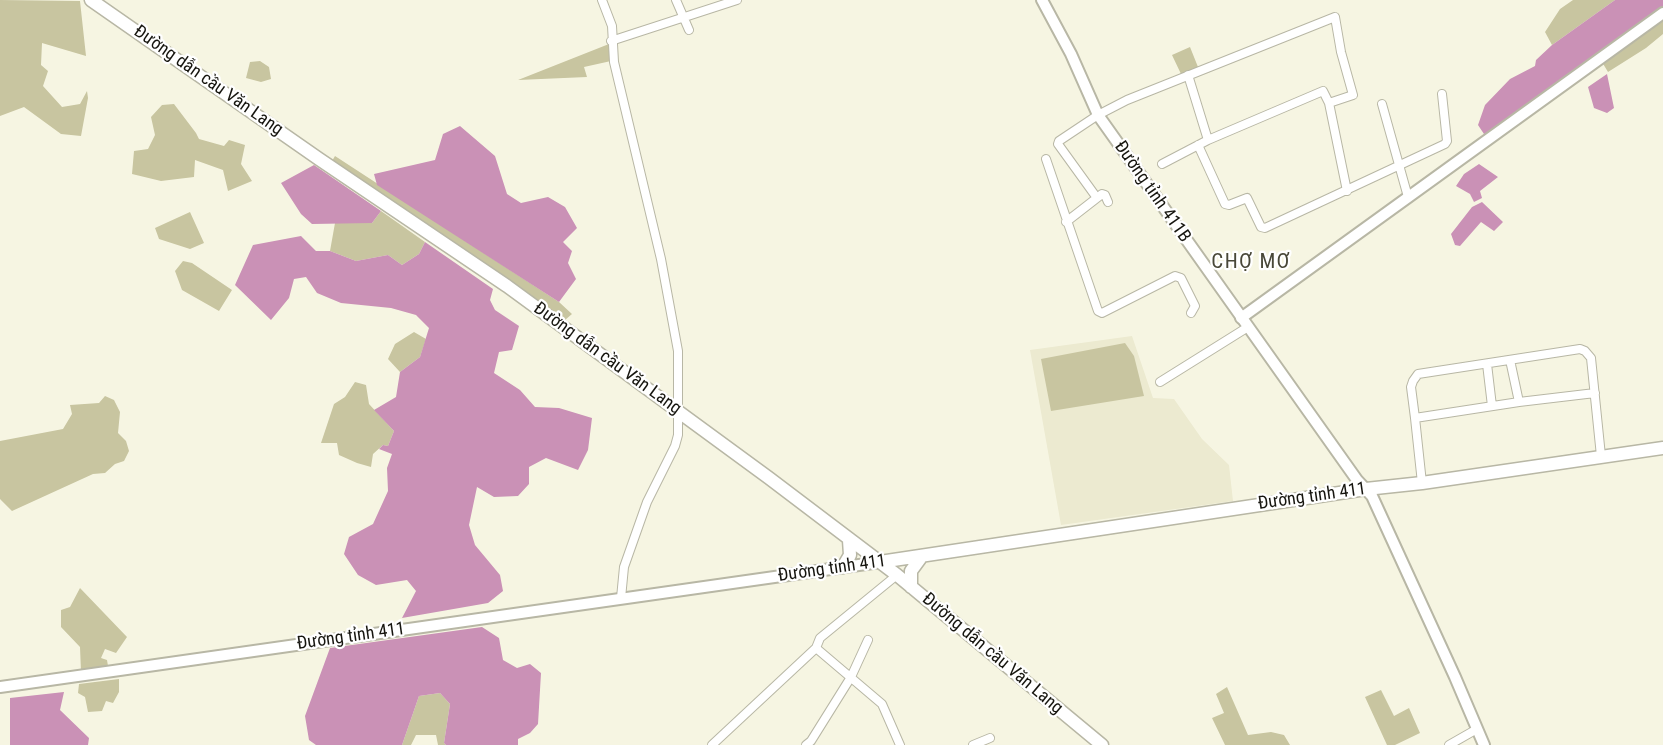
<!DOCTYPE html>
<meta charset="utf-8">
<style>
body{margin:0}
canvas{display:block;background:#f6f5e2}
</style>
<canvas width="1663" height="745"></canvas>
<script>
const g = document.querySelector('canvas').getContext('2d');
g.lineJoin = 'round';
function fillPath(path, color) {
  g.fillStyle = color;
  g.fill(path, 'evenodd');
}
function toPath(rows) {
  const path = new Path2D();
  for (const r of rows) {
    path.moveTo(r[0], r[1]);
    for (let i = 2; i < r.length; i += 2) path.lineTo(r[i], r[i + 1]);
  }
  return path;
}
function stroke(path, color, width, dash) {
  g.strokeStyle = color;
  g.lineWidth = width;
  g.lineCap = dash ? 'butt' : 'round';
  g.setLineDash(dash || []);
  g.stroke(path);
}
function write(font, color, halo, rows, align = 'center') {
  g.font = font + ' "Roboto Condensed",sans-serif';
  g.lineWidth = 4.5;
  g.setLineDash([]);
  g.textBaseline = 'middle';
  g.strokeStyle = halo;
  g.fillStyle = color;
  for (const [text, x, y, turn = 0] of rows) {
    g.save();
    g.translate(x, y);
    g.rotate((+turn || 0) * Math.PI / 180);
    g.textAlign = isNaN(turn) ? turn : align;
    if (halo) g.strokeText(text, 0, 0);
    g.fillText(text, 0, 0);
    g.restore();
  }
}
fillPath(toPath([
 [1132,336,1153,398,1174,399,1202,439,1229,465,1233,501,1061,525,1030,350]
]), '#ecead0');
fillPath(toPath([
 [0,0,80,1,86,56,42,43,41,65,48,71,43,86,62,107,80,104,87,91,88,98,81,136,61,134,24,107,0,116],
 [1573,0,1615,0,1552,45,1545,32,1560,9],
 [1663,18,1663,34,1646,48,1608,72,1602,62],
 [609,44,611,61,584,67,587,77,518,80],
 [1190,47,1198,67,1181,74,1172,55],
 [260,61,269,67,271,79,261,82,246,78,250,62],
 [174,104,196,133,199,139,224,146,229,140,245,145,241,164,252,181,228,191,223,170,195,160,194,177,161,181,132,174,134,151,148,149,155,135,151,117,162,105],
 [335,156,559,302,572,314,565,320,332,161],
 [381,211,425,242,419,254,402,265,388,255,356,261,330,251,335,223,372,223],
 [190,212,204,243,190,249,159,239,155,228],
 [183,261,192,263,232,290,219,311,182,290,175,271],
 [414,332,426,339,420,357,400,372,388,359,395,344],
 [1125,343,1134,356,1144,396,1051,411,1041,359],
 [355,382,366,385,369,404,394,431,388,446,383,445,373,454,371,467,357,463,339,455,337,443,321,443,334,404,345,397],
 [105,396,114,400,120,412,118,433,126,441,129,451,124,461,115,464,105,473,93,474,12,511,0,499,0,441,63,429,72,414,70,405,99,403],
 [80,588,127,637,116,653,105,649,101,658,107,660,108,666,81,672,80,647,61,627,61,610,70,607],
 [119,679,119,692,113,703,106,701,102,711,88,712,85,697,78,693,79,684],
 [1227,687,1248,735,1271,732,1284,735,1290,745,1225,745,1212,718,1224,713,1216,694],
 [1381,690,1394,716,1409,708,1420,733,1395,745,1387,745,1365,697],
 [440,693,450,704,444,743,446,745,438,745,436,735,416,735,411,745,402,745,419,696]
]), '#c8c5a0');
fillPath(toPath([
 [1615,0,1663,0,1663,10,1486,137,1478,125,1485,105,1510,79,1535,66,1536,60,1552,45],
 [1607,74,1614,108,1607,113,1594,108,1588,87],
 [460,126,495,156,507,194,521,203,548,197,565,207,577,228,563,242,572,251,568,263,576,279,559,302,377,185,374,174,435,160,443,134],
 [1479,164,1498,177,1480,191,1482,198,1474,202,1470,194,1456,186,1464,174],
 [314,165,381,211,372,223,312,224,301,214,281,183],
 [1482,202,1503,222,1494,231,1481,222,1460,246,1455,245,1451,234,1472,207],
 [301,236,316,251,330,251,356,261,388,255,402,265,419,254,425,242,493,289,490,300,495,310,519,326,512,350,499,352,494,373,520,390,535,407,559,408,592,418,588,450,578,470,546,458,529,467,529,484,518,496,494,497,477,487,469,525,475,545,500,575,503,591,488,603,402,618,416,591,407,580,376,585,358,575,344,554,349,537,373,524,388,491,387,468,392,454,379,449,383,445,388,446,394,431,374,410,396,397,400,372,420,357,429,328,416,315,391,308,341,303,317,293,306,277,294,279,289,298,271,320,235,285,253,245],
 [482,627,499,638,503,660,517,668,530,664,541,673,538,724,530,733,518,739,518,745,446,745,444,743,450,704,440,693,419,696,402,745,316,745,309,740,305,716,330,648],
 [64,692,60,710,89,738,88,745,10,745,10,698]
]), '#ca91b6');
const minor = toPath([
 [602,0,612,26,614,62,661,259,678,351,678,435,675,446,647,502,624,567,621,598],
 [676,0,689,30],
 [611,41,737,0],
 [1188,75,1208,140],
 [1382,104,1408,197],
 [1198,145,1225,204,1229,205,1247,198,1261,227,1265,228,1445,144,1447,141,1442,94],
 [1046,159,1098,311,1102,313,1175,276,1181,278,1195,306,1191,313],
 [1162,164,1208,140,1323,91,1329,103,1347,191],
 [1097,198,1058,144,1059,141,1098,115,1127,100,1335,17,1341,52,1353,95,1329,103],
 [1066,222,1102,194,1105,195,1108,202],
 [1510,360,1519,402],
 [1487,364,1492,406],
 [1160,382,1248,327],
 [1415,418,1411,387,1413,381,1418,374,1580,349,1585,351,1591,358,1601,456],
 [1422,483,1415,418,1519,402,1595,393],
 [816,648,882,704,900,745],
 [712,745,816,648,820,638,897,575],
 [806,745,811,741,851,677,868,640],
 [973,745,990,738],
 [1449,745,1477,729]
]);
const tertiary = toPath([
 [1241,318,1663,13]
]);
const secondary = toPath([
 [1042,0,1071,54,1098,115,1357,480,1372,496,1455,677,1484,745],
 [0,687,880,562]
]);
const primary = toPath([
 [91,0,319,159,507,286,769,478,897,575,1102,745],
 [880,562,1366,489,1422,483,1663,448],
 [843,567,850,555,849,540],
 [911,587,911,571,922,556]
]);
stroke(minor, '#b8b7a5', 10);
stroke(tertiary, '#b8b7a5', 14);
stroke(secondary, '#b8b7a5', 14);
stroke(primary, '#b8b7a5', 15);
stroke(minor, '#fff', 8);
stroke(tertiary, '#fff', 10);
stroke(secondary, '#fff', 10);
stroke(primary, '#fff', 12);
write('18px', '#16150f', '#fff', [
 ["Đường dẫn cầu Văn Lang",208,81,35],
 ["Đường tỉnh 411B",1152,192,55],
 ["Đường dẫn cầu Văn Lang",607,359,36],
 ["Đường tỉnh 411",1312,497,-8],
 ["Đường tỉnh 411",832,569,-8],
 ["Đường tỉnh 411",351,637,-8],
 ["Đường dẫn cầu Văn Lang",992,654,40]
]);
g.letterSpacing = '1.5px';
write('21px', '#484738', '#fff', [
 ["CHỢ MƠ",1251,263]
]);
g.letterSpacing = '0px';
</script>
